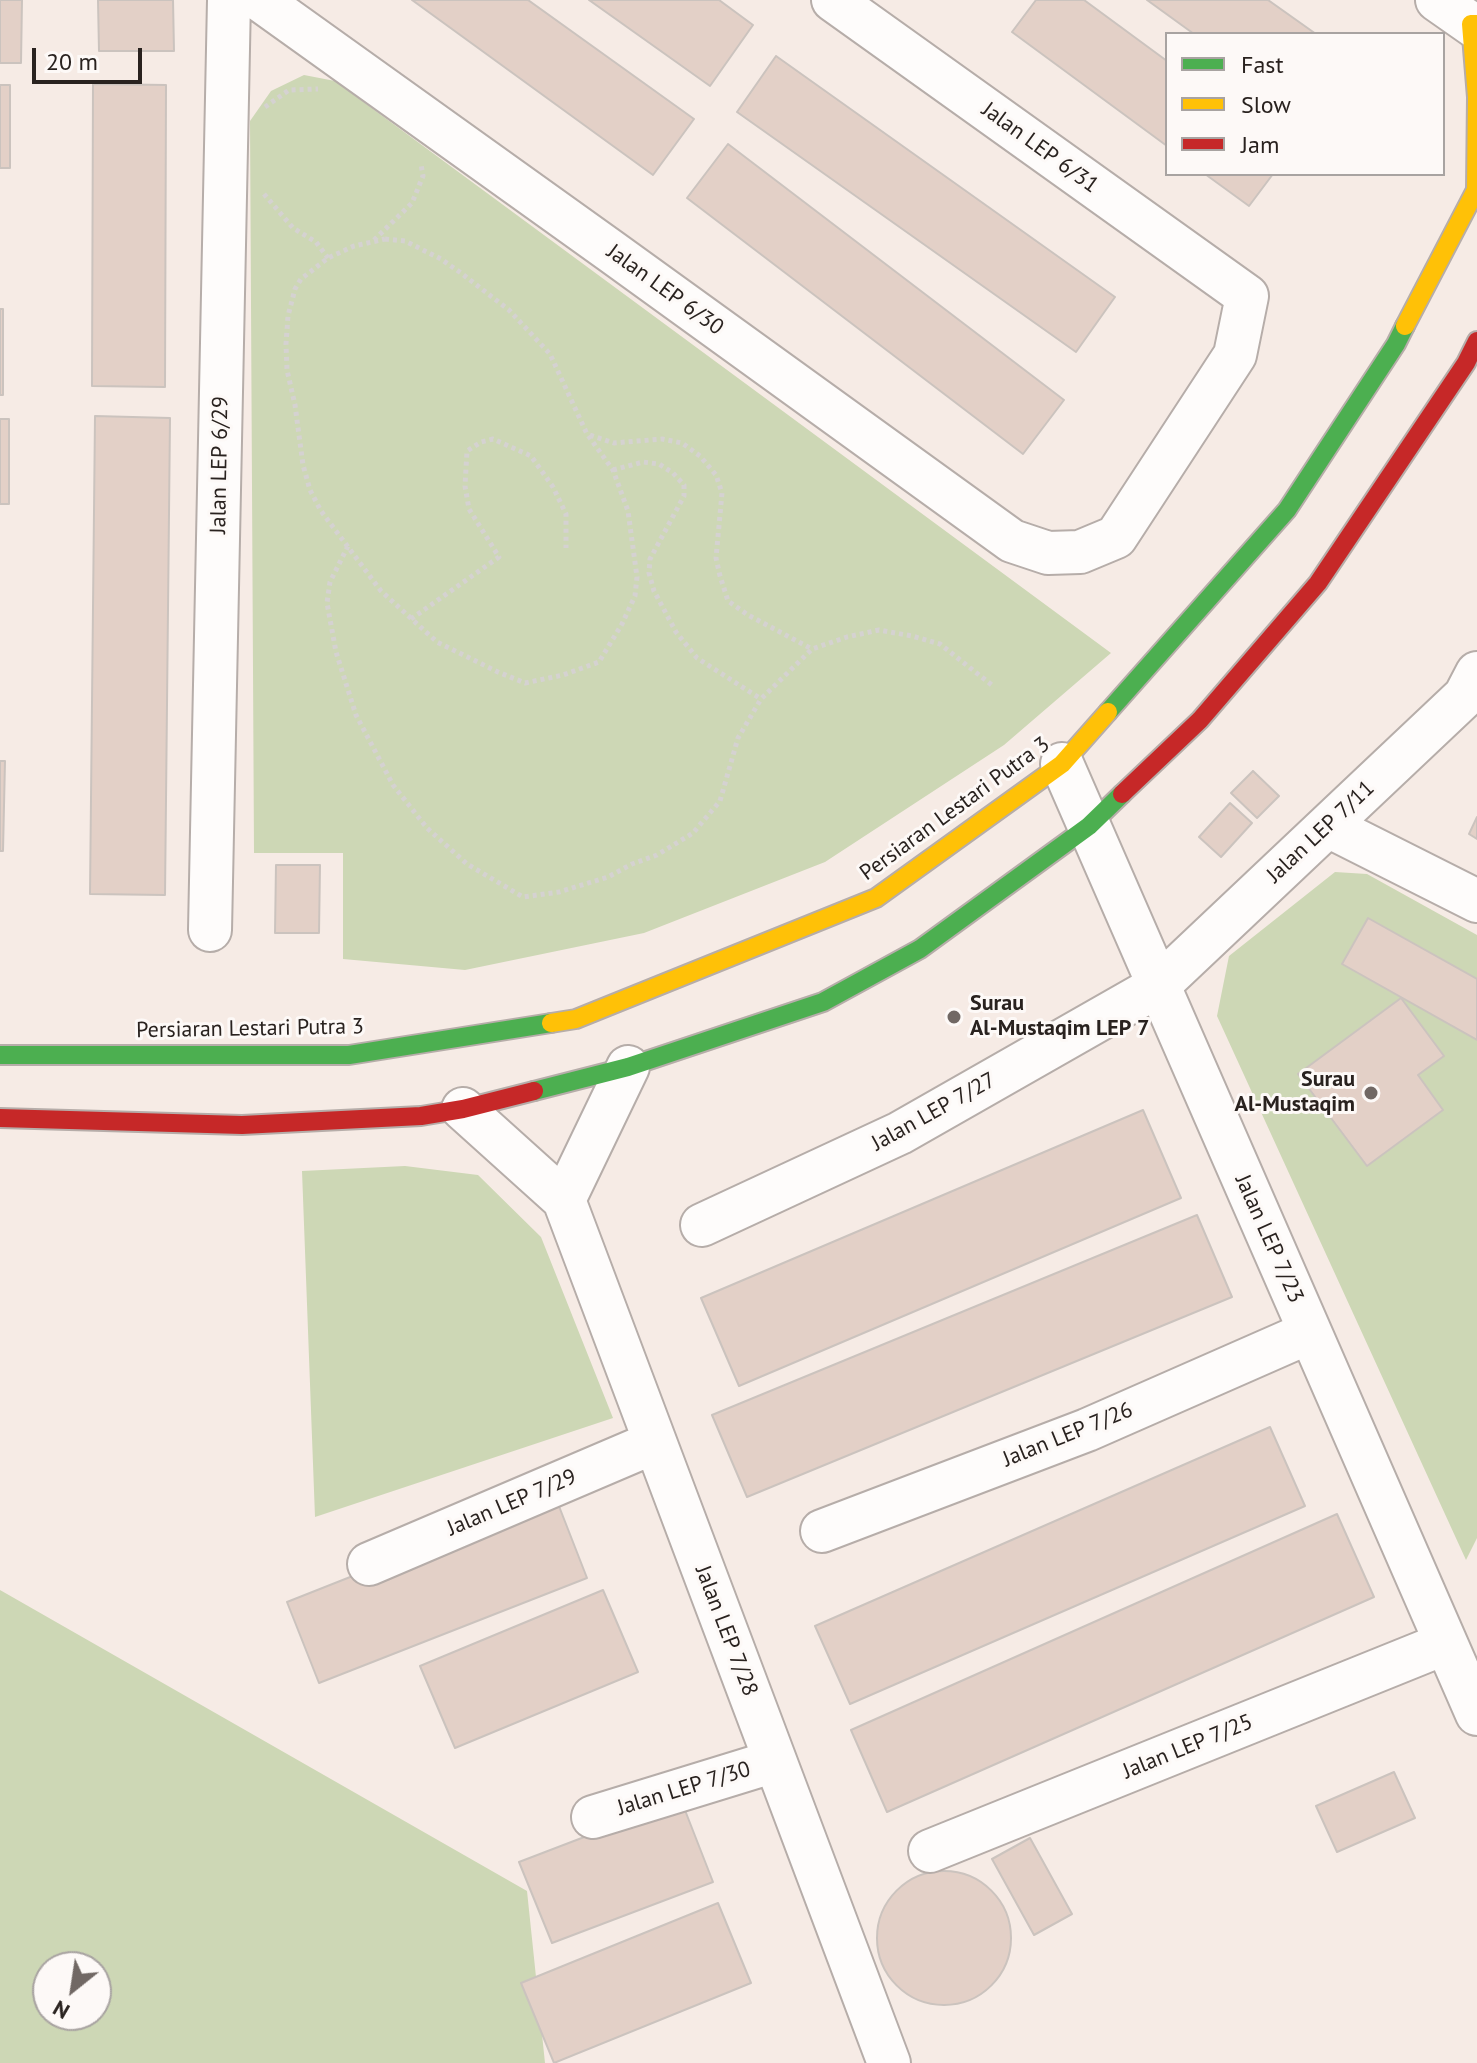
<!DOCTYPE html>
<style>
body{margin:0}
#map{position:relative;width:1477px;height:2063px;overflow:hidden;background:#f6ebe5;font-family:"PT Sans",sans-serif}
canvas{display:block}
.legend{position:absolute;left:1165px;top:32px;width:280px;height:144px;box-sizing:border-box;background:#fdf9f7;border:2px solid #a8a3a1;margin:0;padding:10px 14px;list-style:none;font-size:24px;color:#29221f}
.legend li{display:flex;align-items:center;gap:16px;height:40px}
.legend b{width:40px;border:2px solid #a8a3a1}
.north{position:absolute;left:32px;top:1951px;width:80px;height:80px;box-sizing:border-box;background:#fdf9f7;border:2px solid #a8a3a1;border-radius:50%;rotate:210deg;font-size:22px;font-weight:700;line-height:32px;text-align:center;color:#29221f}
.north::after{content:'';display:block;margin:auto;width:28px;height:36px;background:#716864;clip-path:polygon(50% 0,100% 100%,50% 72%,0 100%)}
.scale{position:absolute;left:32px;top:48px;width:110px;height:36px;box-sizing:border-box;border:4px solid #29221f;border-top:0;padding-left:10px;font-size:24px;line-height:28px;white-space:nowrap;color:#29221f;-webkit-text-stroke:6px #fdf9f7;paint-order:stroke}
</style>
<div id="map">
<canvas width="1477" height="2063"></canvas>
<ul class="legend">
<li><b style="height:10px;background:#4caf50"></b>Fast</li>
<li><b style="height:10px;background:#ffc107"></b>Slow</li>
<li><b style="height:10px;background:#c62828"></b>Jam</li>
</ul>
<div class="north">N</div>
<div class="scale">20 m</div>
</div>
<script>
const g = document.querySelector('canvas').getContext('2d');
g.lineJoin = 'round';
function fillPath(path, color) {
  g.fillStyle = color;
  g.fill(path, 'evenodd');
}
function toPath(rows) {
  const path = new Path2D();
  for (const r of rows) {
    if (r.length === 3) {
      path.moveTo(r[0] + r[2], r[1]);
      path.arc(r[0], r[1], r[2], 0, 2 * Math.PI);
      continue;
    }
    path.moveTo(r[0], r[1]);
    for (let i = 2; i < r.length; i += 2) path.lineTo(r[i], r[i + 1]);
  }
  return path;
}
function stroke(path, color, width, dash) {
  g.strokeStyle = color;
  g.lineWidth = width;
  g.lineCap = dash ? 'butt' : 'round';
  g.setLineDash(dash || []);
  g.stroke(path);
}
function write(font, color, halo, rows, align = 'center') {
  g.font = font + ' "PT Sans",sans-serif';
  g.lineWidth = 6;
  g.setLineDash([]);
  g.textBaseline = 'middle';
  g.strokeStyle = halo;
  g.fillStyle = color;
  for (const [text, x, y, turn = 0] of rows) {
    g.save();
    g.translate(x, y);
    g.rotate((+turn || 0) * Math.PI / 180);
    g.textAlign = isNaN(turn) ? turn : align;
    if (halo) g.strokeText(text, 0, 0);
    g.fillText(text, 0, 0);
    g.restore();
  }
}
fillPath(toPath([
 [304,75,335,81,1111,653,1004,745,825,862,644,933,465,970,343,959,343,853,254,853,250,121,271,91],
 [1335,872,1367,874,1477,935,1477,1538,1466,1560,1217,1016,1229,956],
 [405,1166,478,1175,541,1237,613,1418,315,1517,302,1171],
 [0,1590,527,1891,545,2063,0,2063],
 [48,1967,96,1967,96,2015,48,2015]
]), '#cdd7b5');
const building = toPath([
 [0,0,22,0,21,63,0,63,0,0],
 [98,0,173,0,174,51,99,51,98,0],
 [412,0,528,0,694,119,653,175,412,0],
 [589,0,719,0,753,25,710,86,589,0],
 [1036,0,1084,0,1167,61,1167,146,1012,32,1036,0],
 [1147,0,1268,0,1316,34,1194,34,1147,0],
 [776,56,1115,297,1076,352,737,112,776,56],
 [93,84,166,85,165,387,92,386,93,84],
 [0,85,10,85,10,168,0,168,0,85],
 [728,144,1064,400,1023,454,687,198,728,144],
 [1205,174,1273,174,1249,206,1205,174],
 [0,309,3,309,3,395,0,395,0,309],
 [95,416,170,418,165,895,90,894,95,416],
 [0,419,9,419,9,504,0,504,0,419],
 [0,761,5,761,3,851,0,851,0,761],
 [1253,771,1279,796,1257,818,1231,793,1253,771],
 [1230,803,1252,823,1221,857,1199,837,1230,803],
 [1477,817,1477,839,1469,834,1477,817],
 [276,865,320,865,319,933,275,933,276,865],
 [1368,918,1477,979,1477,1040,1342,964,1368,918],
 [1401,998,1444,1056,1418,1075,1443,1110,1367,1166,1298,1074,1401,998],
 [1143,1110,1181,1198,739,1386,701,1298,1143,1110],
 [1197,1215,1232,1297,747,1497,712,1415,1197,1215],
 [1270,1427,1305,1506,850,1704,815,1626,1270,1427],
 [555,1496,587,1578,319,1683,287,1602,555,1496],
 [1337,1514,1374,1597,887,1812,851,1730,1337,1514],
 [603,1590,638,1672,455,1748,420,1666,603,1590],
 [1394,1772,1415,1818,1337,1852,1316,1806,1394,1772],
 [681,1800,713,1882,552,1943,519,1862,681,1800],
 [1030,1838,1072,1914,1034,1935,992,1859,1030,1838],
 [944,1938,67],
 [718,1903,751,1983,554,2063,521,1983,718,1903]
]);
fillPath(building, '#e3d0c7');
stroke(building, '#cbc3be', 2);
const street = toPath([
 [260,0,612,252,1012,541,1048,553,1080,552,1116,537,1235,355,1247,296,833,0],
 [1437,0,1477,28],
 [1062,764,1477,1714],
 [1328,826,1477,901],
 [210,930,229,0],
 [463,1109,564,1200,889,2063],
 [564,1200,628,1067],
 [702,1225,900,1133,1158,986,1465,696,1477,673],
 [822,1531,1087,1430,1310,1332],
 [369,1564,655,1442],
 [593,1817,775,1761],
 [930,1851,1446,1643]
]);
const fast = toPath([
 [1108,712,1287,510,1396,344,1405,326],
 [0,1055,349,1055,551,1023],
 [534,1091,628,1067,823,1002,920,949,1089,826,1122,794]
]);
const slow = toPath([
 [1476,190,1477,97,1471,24,1477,24],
 [1405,326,1477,188],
 [551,1023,576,1019,876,898,1062,764,1108,712]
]);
const jam = toPath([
 [1122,794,1200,720,1318,583,1466,363,1477,341],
 [0,1118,242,1125,421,1116,463,1109,534,1091]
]);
stroke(street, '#b6ada9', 46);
stroke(fast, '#b6ada9', 22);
stroke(slow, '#b6ada9', 22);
stroke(jam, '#b6ada9', 22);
stroke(toPath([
 [265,107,289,90,318,89],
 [264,194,293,228,316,242,328,258],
 [385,239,405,241,441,259,461,273,509,310,550,354,587,434,613,470,628,511,637,577,635,596,622,624,599,662,563,675,525,683,498,672,437,642,381,591,321,511,310,490,303,465,295,405,287,370,286,344,288,316,295,289,301,279,328,258,354,246,385,239],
 [374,240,412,203,423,176,421,164],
 [590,435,614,443,662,439,682,443,700,456,716,475,722,493,716,558,720,576,728,601,748,615,812,649],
 [613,470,643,462,659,464,673,473,684,485,684,496,650,559,649,573,654,591,676,632,697,658,761,699],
 [348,546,330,582,327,603,336,652,356,715,393,785,427,828,467,864,523,897,559,892,608,877,632,864,657,855,693,833,720,801,738,738,761,699,812,649,847,637,879,630,912,636,940,644,993,686],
 [411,619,499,557,469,509,465,486,467,451,481,442,493,439,531,456,553,487,566,514,566,548]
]), '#d5d2d1', 5, [4, 4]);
stroke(street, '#fefcfb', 42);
stroke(fast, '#4caf50', 18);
stroke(slow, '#ffc107', 18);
stroke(jam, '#c62828', 18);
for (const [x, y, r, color] of [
 [954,1017,8,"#716864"],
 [1371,1093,8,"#716864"]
]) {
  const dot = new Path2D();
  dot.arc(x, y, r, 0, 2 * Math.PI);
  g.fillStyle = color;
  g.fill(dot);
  stroke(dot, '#fdf9f7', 3);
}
write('22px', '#29221f', '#fdf9f7', [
 ["Jalan LEP 6/31",1040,148,36],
 ["Jalan LEP 6/30",665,290,36],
 ["Jalan LEP 6/29",220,465,-89],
 ["Persiaran Lestari Putra 3",955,809,-36],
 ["Jalan LEP 7/11",1321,832,-43],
 ["Persiaran Lestari Putra 3",250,1029,-1],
 ["Jalan LEP 7/27",934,1112,-29],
 ["Jalan LEP 7/23",1269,1239,66],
 ["Jalan LEP 7/26",1068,1435,-22],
 ["Jalan LEP 7/29",512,1503,-23],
 ["Jalan LEP 7/28",726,1631,69],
 ["Jalan LEP 7/25",1188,1747,-22],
 ["Jalan LEP 7/30",684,1789,-17]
]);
write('bold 22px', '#29221f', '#fdf9f7', [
 ["Surau",970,1004],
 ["Al-Mustaqim LEP 7",970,1029],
 ["Surau",1355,1080,"right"],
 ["Al-Mustaqim",1355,1105,"right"]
], 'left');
</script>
